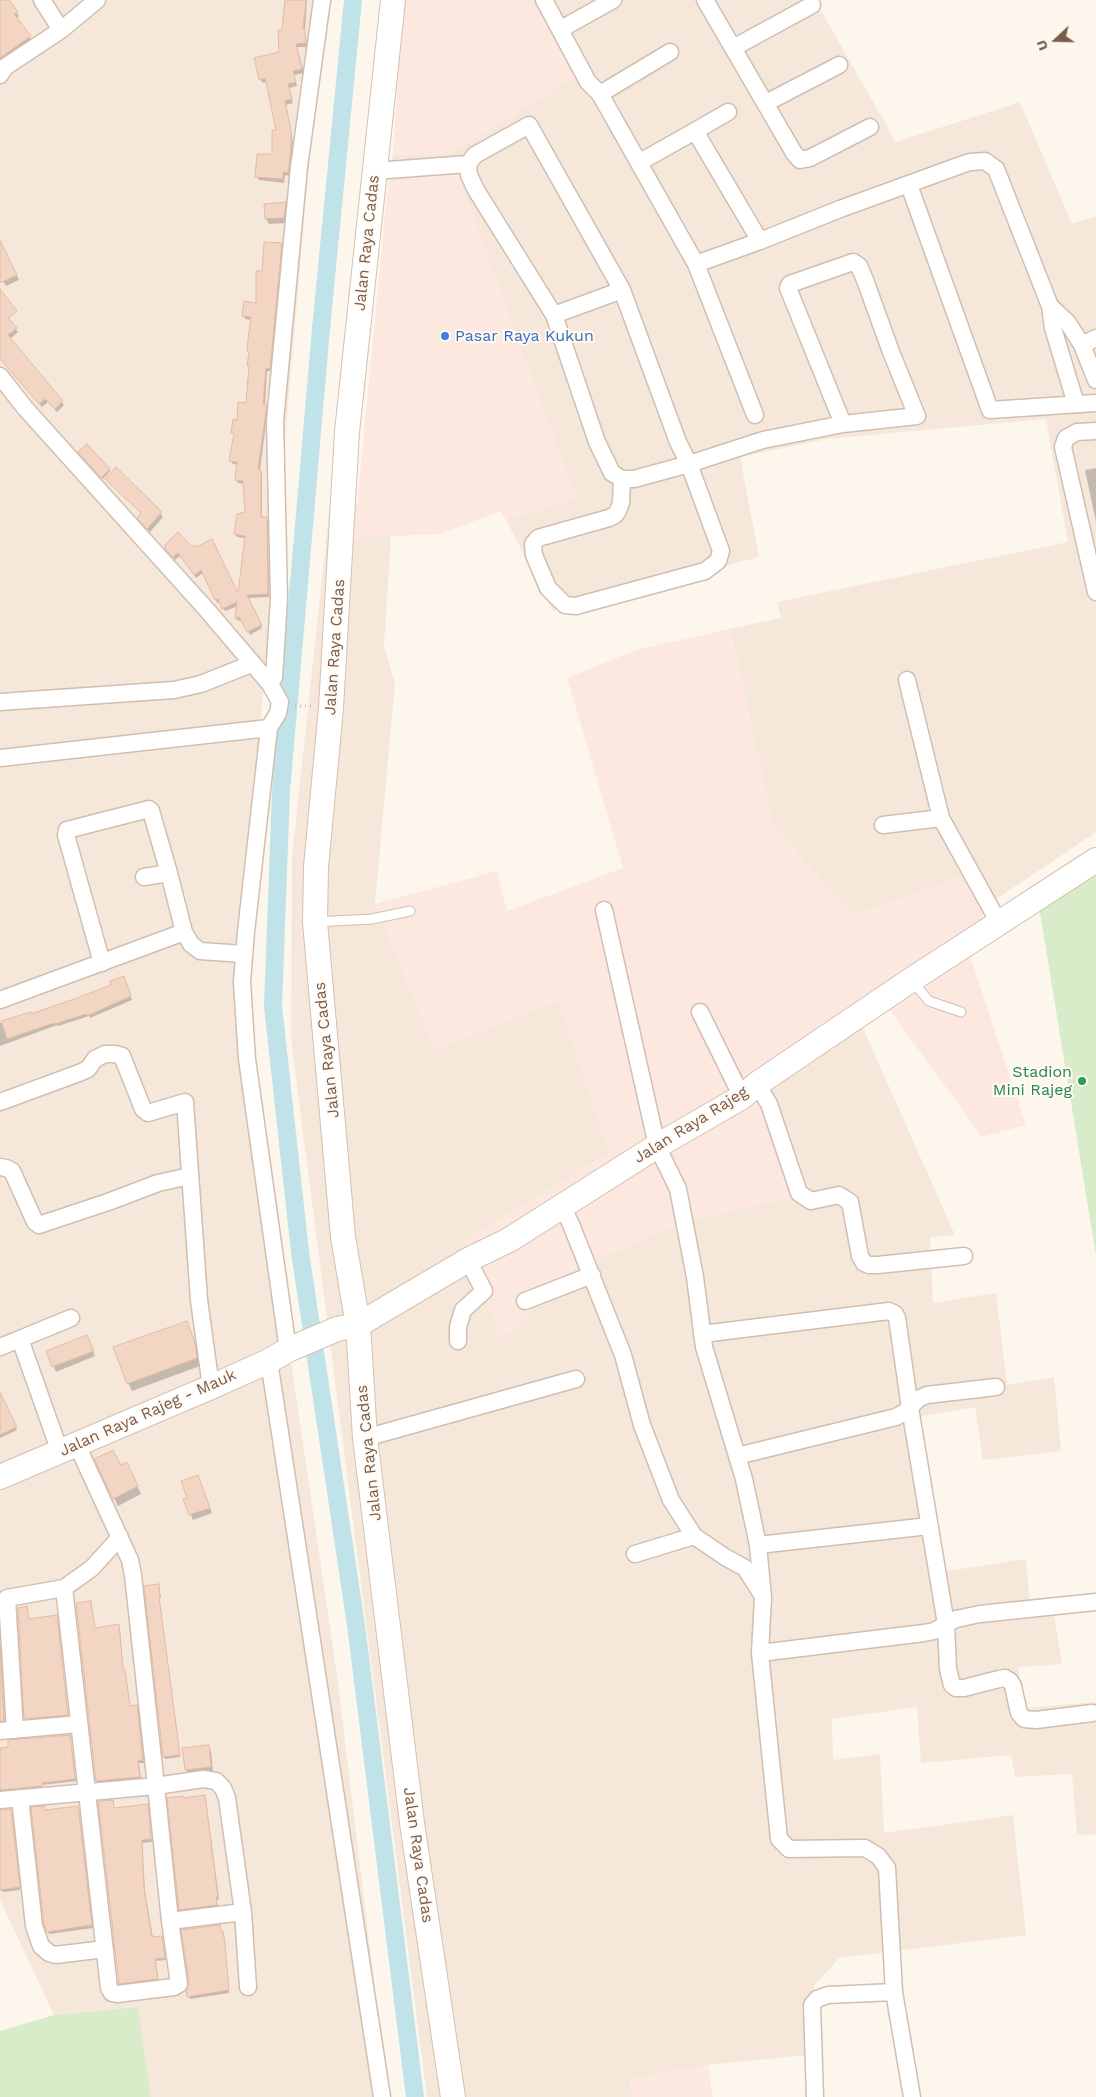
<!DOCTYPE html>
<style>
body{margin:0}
#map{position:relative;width:1096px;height:2097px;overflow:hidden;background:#fdf6ec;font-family:"Work Sans",sans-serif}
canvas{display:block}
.north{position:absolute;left:1031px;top:15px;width:50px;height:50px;-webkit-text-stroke:4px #fffaf3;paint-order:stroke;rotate:249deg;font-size:14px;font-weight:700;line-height:20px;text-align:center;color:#7a5c4d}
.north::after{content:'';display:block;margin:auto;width:18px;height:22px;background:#7a5c4d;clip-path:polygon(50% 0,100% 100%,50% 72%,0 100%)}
</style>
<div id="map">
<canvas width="1096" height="2097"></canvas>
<div class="north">U</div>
</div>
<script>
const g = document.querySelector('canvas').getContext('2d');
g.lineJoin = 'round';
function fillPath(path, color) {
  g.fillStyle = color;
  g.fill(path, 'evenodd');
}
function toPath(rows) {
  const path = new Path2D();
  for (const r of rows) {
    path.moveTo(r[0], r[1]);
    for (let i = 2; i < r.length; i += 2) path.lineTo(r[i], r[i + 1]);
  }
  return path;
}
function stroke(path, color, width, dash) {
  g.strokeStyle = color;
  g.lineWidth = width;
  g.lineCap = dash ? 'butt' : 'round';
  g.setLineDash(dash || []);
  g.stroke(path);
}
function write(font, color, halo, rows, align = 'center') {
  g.font = font + ' "Work Sans",sans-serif';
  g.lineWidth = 4;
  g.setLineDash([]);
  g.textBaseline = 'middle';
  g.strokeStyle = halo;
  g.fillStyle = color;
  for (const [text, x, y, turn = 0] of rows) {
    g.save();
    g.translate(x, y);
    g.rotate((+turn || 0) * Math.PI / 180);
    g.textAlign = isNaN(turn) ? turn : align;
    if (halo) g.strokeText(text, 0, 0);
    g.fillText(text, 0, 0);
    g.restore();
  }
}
fillPath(toPath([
 [0,0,323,0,255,788,245,1049,337,1675,388,2097,151,2097,138,2007,54,2015,0,1900],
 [531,0,815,0,896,142,1020,102,1072,224,1096,216,1096,832,989,904,959,878,853,916,773,825,730,629,781,618,777,602,1068,542,1046,419,827,439,740,457,759,557,553,611,506,520,576,499,389,172,393,155,450,153,576,76],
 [330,503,388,507,391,537,384,646,395,683,375,904,435,1049,558,1000,609,1153,465,1241,501,1339,574,1269,683,1222,761,1096,862,1026,955,1235,930,1237,933,1303,996,1293,1007,1385,1054,1377,1061,1451,983,1460,975,1407,907,1419,934,1573,1026,1559,1030,1607,1052,1604,1062,1664,1018,1667,1024,1708,1096,1702,1096,1834,1077,1835,1072,1774,1015,1777,1011,1755,921,1763,917,1707,832,1719,833,1760,880,1754,884,1833,1013,1815,1026,1935,839,1958,814,1986,817,2054,708,2065,631,2080,632,2097,427,2097,291,1039,292,857]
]), '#f5e8da');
fillPath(toPath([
 [403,0,531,0,577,76,450,153,393,155],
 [389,172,457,172,577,499,506,520,501,511,440,534,354,538],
 [730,629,773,825,853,915,960,878,989,904,967,947,1026,1125,982,1137,889,1009,761,1096,802,1196,683,1222,574,1269,501,1339,465,1241,609,1153,558,1001,435,1050,375,904,497,871,507,911,623,868,567,678,636,650],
 [708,2065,713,2097,632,2097,631,2080]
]), '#fde8e0');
fillPath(toPath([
 [1096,872,1096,1256,1039,906],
 [138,2007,151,2097,0,2097,0,2031,54,2015]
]), '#d8ecc9');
fillPath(toPath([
 [0,0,7,0,19,16,16,19,32,41,0,63],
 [287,0,307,0,305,31,307,47,297,47,304,73,294,75,297,86,289,88,293,103,286,105,292,135,293,153,290,176,285,175,284,183,259,180,256,176,273,155,278,132,267,82,263,83,260,79,280,53],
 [285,203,288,208,286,223,269,224,266,219,265,205],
 [281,244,283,247,271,371,267,371,265,405,268,408,260,470,262,474,262,518,266,518,268,521,269,597,248,598,262,628,250,635,242,619,238,621,236,618,238,606,225,611,220,602,217,603,216,600,203,573,196,578,181,555,175,560,169,552,178,534,239,597,245,538,237,537,235,534,246,513,245,484,238,483,236,480,238,465,233,464,231,461,235,436,233,432,247,404,252,320,245,319,243,315,258,304,264,273],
 [11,264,19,280,6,286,0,275,0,267],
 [0,309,18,332,10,339,64,405,57,412,48,402,42,407,9,368,0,350],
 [81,454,109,469,110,471,103,479],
 [1096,468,1096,522,1085,470],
 [106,479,160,513,163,517,150,532,141,522,142,514],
 [125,981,132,1000,90,1018,89,1016,58,1026,57,1025,0,1046,0,1023,13,1018,31,1015],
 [186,1322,199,1352,200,1366,132,1391,128,1383],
 [89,1341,95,1356,56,1372,48,1352],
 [0,1394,17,1430,0,1438],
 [121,1467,130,1472,141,1494,118,1506,114,1498],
 [198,1476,212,1513,193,1520,185,1500,189,1499],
 [146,1587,159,1587,161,1598,159,1598,180,1757,165,1759,164,1757],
 [77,1604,95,1629,118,1626,120,1628,123,1670,130,1708,136,1707,138,1709,144,1763,139,1763,141,1779,99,1784,97,1781],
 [27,1608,29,1620,56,1617,57,1618,68,1717,27,1720,26,1718],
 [0,1638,5,1723,0,1725],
 [70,1736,76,1781,42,1785,43,1789,0,1793,0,1749],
 [208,1746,211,1751,213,1771,189,1775,186,1770],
 [182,1797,184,1800,204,1797,206,1800,219,1899,217,1900,218,1908,182,1912,180,1909],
 [147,1805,152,1842,142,1843,145,1891,153,1938,161,1937,166,1960,156,1961,158,1981,121,1986,114,1810],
 [44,1807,46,1810,78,1807,79,1810,93,1928,49,1934,48,1931],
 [0,1810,10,1810,12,1813,20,1890,3,1892,1,1889],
 [219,1926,224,1935,229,1993,190,1999,188,1990]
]), '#0003');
stroke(toPath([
 [353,0,321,329,281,791,273,1006,300,1252,356,1625,415,2097]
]), '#bfe3e8', 18);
const building = toPath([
 [0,0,9,0,18,12,14,14,31,36,0,58,0,0],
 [285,0,306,0,303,29,305,29,306,43,296,44,302,69,293,71,296,82,288,84,292,99,285,101,291,130,291,149,288,173,283,172,283,179,255,177,257,154,272,154,272,130,276,130,265,78,259,80,254,58,279,52,278,30,282,30,285,0],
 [286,202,284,218,265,219,264,204,286,202],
 [0,240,17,275,0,283,0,240],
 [264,242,282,243,270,369,266,368,263,404,267,404,258,469,261,469,261,517,267,517,268,594,247,595,262,625,247,632,239,617,235,619,237,602,222,609,218,599,215,600,201,570,194,575,178,553,173,557,165,549,165,545,178,532,192,547,194,545,196,547,212,539,238,593,245,536,234,534,237,514,245,512,243,481,235,480,237,462,229,461,234,433,231,433,233,419,237,420,238,402,246,403,249,366,247,366,249,352,247,351,248,339,251,317,242,316,244,301,256,303,256,271,262,271,264,242],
 [0,289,17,311,8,318,17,328,8,335,63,401,55,409,45,399,39,404,0,359,0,289],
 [87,444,110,469,101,478,78,452,87,444],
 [116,467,162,512,147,529,137,518,141,513,105,479,116,467],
 [124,976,131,996,87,1016,86,1014,55,1024,54,1023,7,1039,1,1021,31,1012,31,1014,77,998,111,985,110,981,124,976],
 [187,1321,195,1343,197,1358,127,1384,113,1347,187,1321],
 [87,1335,94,1351,52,1367,46,1351,87,1335],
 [0,1392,17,1427,0,1435,0,1392],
 [113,1450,121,1465,127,1462,138,1486,113,1499,94,1459,113,1450],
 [198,1475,210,1508,189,1515,183,1499,187,1498,181,1481,198,1475],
 [159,1584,160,1596,159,1597,180,1755,163,1757,144,1586,159,1584],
 [91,1601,95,1628,119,1624,123,1669,125,1669,130,1706,137,1705,143,1760,138,1761,140,1777,96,1781,76,1603,91,1601],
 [27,1606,29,1619,57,1615,68,1715,24,1719,18,1608,27,1606],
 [0,1648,4,1721,0,1721,0,1648],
 [70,1735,75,1779,42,1783,42,1786,0,1790,0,1748,8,1747,8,1740,70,1735],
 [209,1745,211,1767,185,1770,182,1748,209,1745],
 [205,1795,218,1897,216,1897,217,1905,179,1910,167,1798,183,1796,183,1798,205,1795],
 [113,1800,114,1808,148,1804,151,1839,142,1840,144,1888,152,1937,162,1936,165,1958,155,1959,158,1979,119,1984,98,1801,113,1800],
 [45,1806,45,1810,78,1806,92,1925,47,1932,44,1924,31,1807,45,1806],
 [11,1809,20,1887,0,1890,0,1810,11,1809],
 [220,1925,221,1931,223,1931,225,1944,229,1990,187,1997,186,1990,189,1983,181,1930,220,1925]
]);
fillPath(building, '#f3d5c3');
stroke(building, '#e6bba3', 1);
const lane = toPath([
 [315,922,372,919,410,911],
 [911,980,929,1001,961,1012]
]);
const street = toPath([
 [42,0,61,30],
 [544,0,588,82,600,94,696,264,755,415],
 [705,0,794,153,800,160,810,158,870,127],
 [561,29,613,0],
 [733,48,812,5],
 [0,75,5,67,61,30,97,0],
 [600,94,670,52],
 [766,103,839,65],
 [695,131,728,112],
 [640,162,695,131,760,241,840,209,961,165,970,162,985,161,996,169,1050,306,1053,328,1076,404],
 [375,171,468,164],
 [909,185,990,410,1096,403],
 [696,264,760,241],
 [622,290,554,315,597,442,612,473,622,479,634,479,689,464,763,440,843,424,917,416,891,352,865,280,859,266,853,262,790,284,788,288,843,424],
 [1050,306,1068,323,1082,345,1096,380],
 [554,315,476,190,469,175,468,164,475,155,529,125,622,290,678,442,689,464,721,551,718,561,705,571,583,604,576,606,565,605,548,588,534,555,533,544,538,538,545,536,609,518,615,515,618,511,621,503,622,479],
 [1082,345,1096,338],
 [0,376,25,408,207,610,270,684,280,702,278,713,269,728,246,932,242,982,247,1059,288,1350],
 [1096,431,1077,432,1066,438,1063,447,1096,592],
 [907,680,941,818,999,923],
 [270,684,274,677,279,598,275,421,299,167,322,0],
 [0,702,174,690,201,684,251,664],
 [0,758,269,728],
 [883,825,941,818],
 [144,877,169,873,184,932,191,944,200,951,244,954],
 [604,910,657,1146,678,1189,695,1277,704,1347,744,1479,758,1545,763,1597,760,1653,779,1839,789,1849,865,1848,878,1856,887,1868,894,1992,912,2097],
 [102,963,66,835,67,830,149,809,151,811,169,873],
 [0,1000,184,932],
 [700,1012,742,1097],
 [757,1084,769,1104,799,1193,811,1201,839,1195,850,1202,860,1256,864,1263,869,1265,878,1265,964,1256],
 [0,1102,79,1073,88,1069,95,1059,105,1054,115,1054,122,1056,143,1109,148,1113,185,1102,199,1300,211,1387],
 [0,1167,6,1168,12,1171,35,1222,39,1225,108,1202,158,1183,190,1176],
 [561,1206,570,1222,623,1355,642,1425,671,1500,694,1536,725,1557,745,1568,761,1593],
 [525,1301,592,1275],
 [702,1334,889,1311,895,1314,897,1318,910,1408,946,1624,948,1669,952,1685,956,1688,964,1688,999,1679,1005,1678,1010,1681,1013,1686,1019,1713,1024,1719,1036,1720,1092,1713],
 [20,1339,71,1318],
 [458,1341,458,1327,463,1310,484,1291,468,1260],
 [0,1347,20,1339,60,1452],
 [269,1361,382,2097],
 [365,1438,576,1379],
 [737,1456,896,1417,905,1412,918,1399,927,1395,996,1387],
 [120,1537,92,1568,64,1588,109,1988,112,1993,117,1994,174,1987,179,1984,170,1921,156,1786,203,1779,216,1781,223,1788,227,1798,243,1912,248,1987],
 [758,1545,929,1526],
 [635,1554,694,1536],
 [760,1653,924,1633,934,1631,956,1619,980,1614,1096,1602],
 [15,1730,7,1598,64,1588],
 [0,1731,79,1724],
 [20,1798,34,1926,41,1946,49,1953,55,1955,105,1949],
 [0,1800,156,1786,133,1575,130,1560,77,1445],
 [170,1921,243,1912],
 [815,2097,812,2005,817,1999,828,1995,894,1992]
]);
const secondary = toPath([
 [393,0,347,432,331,708,316,867,315,922,343,1237,358,1325,365,1438,412,1823,453,2097],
 [0,1477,211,1387,269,1361,288,1350,337,1329,358,1325,468,1260,509,1240,657,1146,742,1097,757,1084,911,980,1096,860]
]);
stroke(lane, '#d1beb0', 11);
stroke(street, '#d1beb0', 19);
stroke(secondary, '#d6c0b0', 26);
stroke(toPath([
 [295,706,313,706]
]), '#d9b8a5', 3, [1, 4]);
stroke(lane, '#fff', 9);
stroke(street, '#fff', 16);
stroke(secondary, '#fff', 24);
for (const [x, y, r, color] of [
 [445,336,5,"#3f7fe0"],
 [1082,1081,5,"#2e9e5b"]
]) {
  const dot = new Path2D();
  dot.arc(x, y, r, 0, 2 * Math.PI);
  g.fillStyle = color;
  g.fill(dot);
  stroke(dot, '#fffaf3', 2);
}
write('16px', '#7a5c4d', '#fffaf3', [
 ["Jalan Raya Cadas",367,243,-84],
 ["Jalan Raya Cadas",335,647,-86],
 ["Jalan Raya Cadas",327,1050,-96],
 ["Jalan Raya Rajeg",691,1125,-32],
 ["Jalan Raya Rajeg - Mauk",148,1413,-24],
 ["Jalan Raya Cadas",369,1453,-96],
 ["Jalan Raya Cadas",418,1855,82]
]);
write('16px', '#366cbe', '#fffaf3', [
 ["Pasar Raya Kukun",455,336]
], 'left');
write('16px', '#27864d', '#fffaf3', [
 ["Stadion",1072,1072],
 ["Mini Rajeg",1072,1090]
], 'right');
</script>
